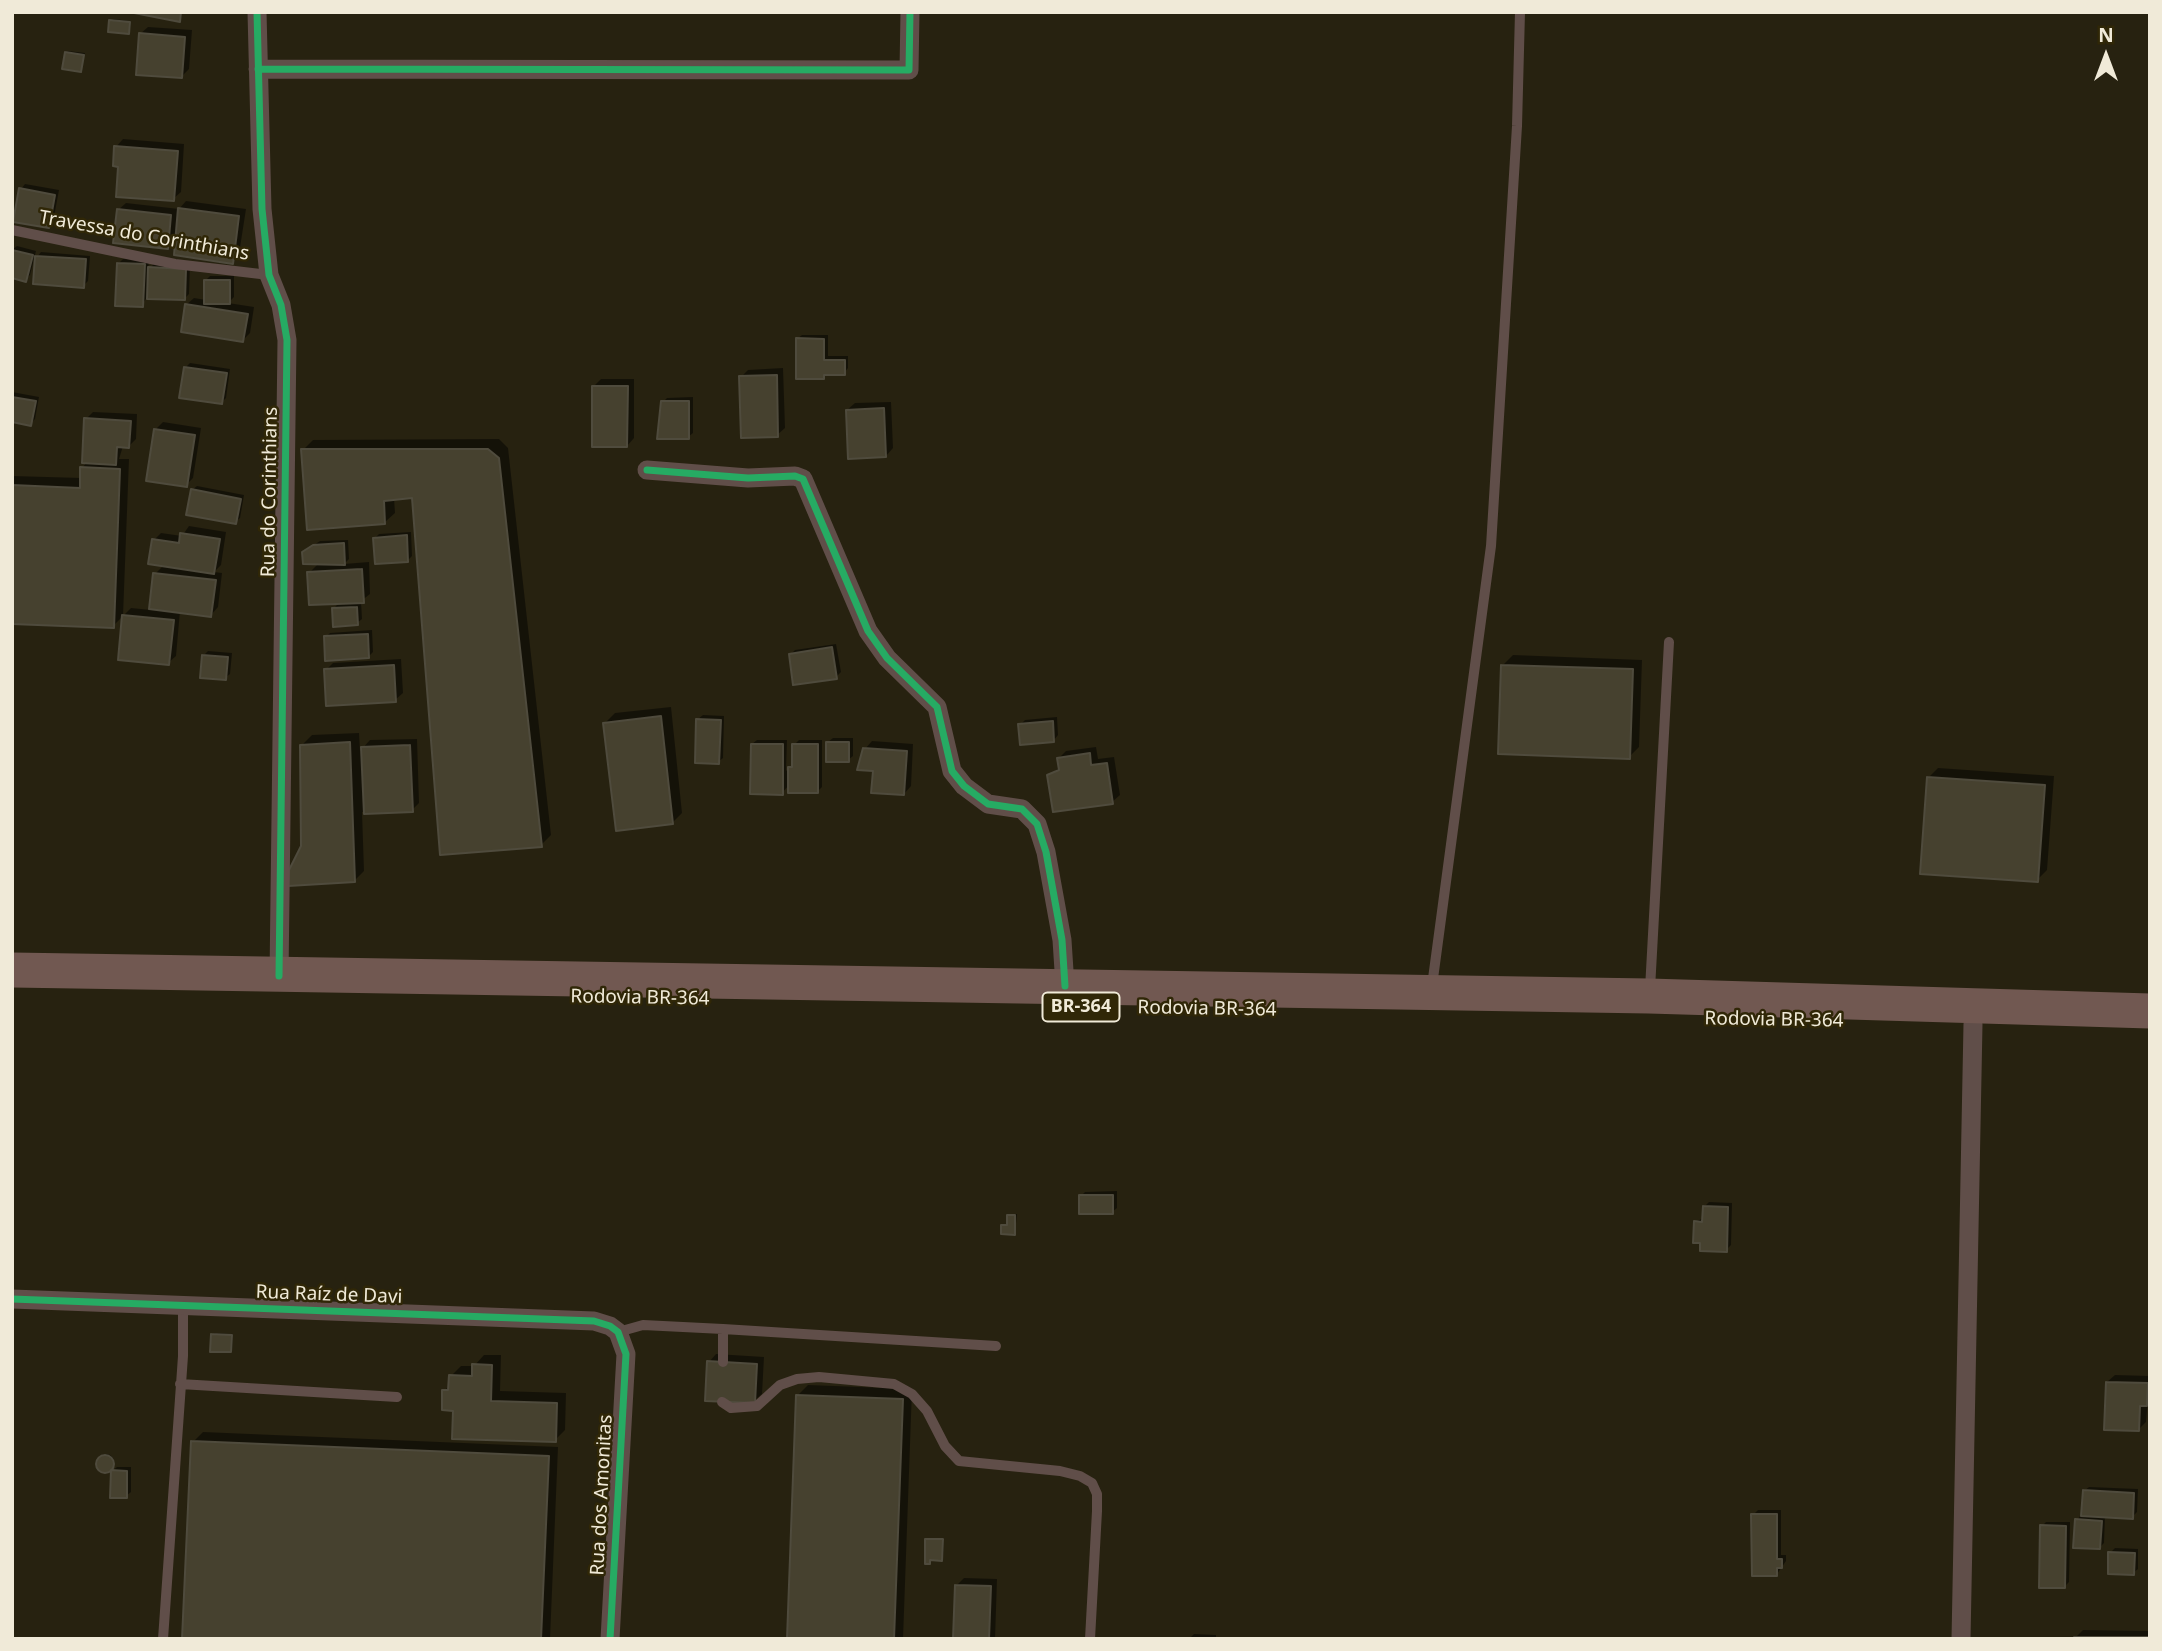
<!DOCTYPE html>
<meta charset="utf-8">
<style>
body{margin:0}
#map{position:relative;width:2162px;height:1651px;overflow:hidden;background:#272210;font-family:"Noto Sans",sans-serif}
canvas{display:block}
.frame{position:absolute;inset:0;border:14px solid #f0ead8;pointer-events:none}
.north{position:absolute;left:2071px;top:21px;width:70px;height:70px;-webkit-text-stroke:5px #302707;paint-order:stroke;rotate:0deg;font-size:19px;font-weight:700;line-height:28px;text-align:center;color:#f0ead8}
.north::after{content:'';display:block;margin:auto;width:24px;height:32px;background:#f0ead8;clip-path:polygon(50% 0,100% 100%,50% 72%,0 100%)}
</style>
<div id="map">
<canvas width="2162" height="1651"></canvas>
<div class="frame"></div>
<div class="north">N</div>
</div>
<script>
const g = document.querySelector('canvas').getContext('2d');
g.lineJoin = 'round';
function fillPath(path, color) {
  g.fillStyle = color;
  g.fill(path, 'evenodd');
}
function toPath(rows) {
  const path = new Path2D();
  for (const r of rows) {
    if (r.length === 3) {
      path.moveTo(r[0] + r[2], r[1]);
      path.arc(r[0], r[1], r[2], 0, 2 * Math.PI);
      continue;
    }
    path.moveTo(r[0], r[1]);
    for (let i = 2; i < r.length; i += 2) path.lineTo(r[i], r[i + 1]);
  }
  return path;
}
function stroke(path, color, width, dash) {
  g.strokeStyle = color;
  g.lineWidth = width;
  g.lineCap = dash ? 'butt' : 'round';
  g.setLineDash(dash || []);
  g.stroke(path);
}
function write(font, color, halo, rows, align = 'center') {
  g.font = font + ' "Noto Sans",sans-serif';
  g.lineWidth = 5;
  g.setLineDash([]);
  g.textBaseline = 'middle';
  g.strokeStyle = halo;
  g.fillStyle = color;
  for (const [text, x, y, turn = 0] of rows) {
    g.save();
    g.translate(x, y);
    g.rotate((+turn || 0) * Math.PI / 180);
    g.textAlign = isNaN(turn) ? turn : align;
    if (halo) g.strokeText(text, 0, 0);
    g.fillText(text, 0, 0);
    g.restore();
  }
}
fillPath(toPath([
 [113,19,131,21,130,31,111,21],
 [148,27,192,30,189,69,182,76,140,34],
 [68,51,85,53,81,70,66,52],
 [123,139,184,144,181,192,173,199,120,165,116,147],
 [25,184,59,190,53,222,49,227,21,189],
 [186,201,246,209,239,254,232,262,177,237,167,247,118,210,126,203,179,209],
 [17,246,36,251,30,275,25,280,12,276,12,250],
 [41,252,90,256,88,281,83,286,37,257],
 [123,259,149,260,148,270,155,263,190,265,189,294,184,299,147,297,142,305,118,264],
 [210,276,234,276,234,297,228,303,254,307,250,333,243,340,186,305,194,298,206,300,206,280],
 [802,335,828,335,828,356,848,356,848,368,844,373,828,373,823,378,797,339],
 [190,363,230,369,226,398,222,402,185,368],
 [783,368,785,428,777,435,741,377,748,370],
 [601,379,634,379,634,438,627,446,594,386],
 [12,392,39,397,35,419,30,424,12,420],
 [693,397,693,433,688,437,663,402,667,398],
 [891,402,893,448,886,456,847,410,855,403],
 [93,412,137,414,136,439,129,446,123,446,119,459,129,459,123,616,113,626,12,623,12,476,82,478,82,468,88,461,86,419],
 [163,422,201,428,193,478,186,485,156,429],
 [499,439,508,448,551,835,541,845,414,496,394,498,395,513,385,522,303,450,313,440],
 [197,486,244,495,240,518,235,522,192,490],
 [189,526,226,532,221,565,214,572,222,573,218,607,211,615,180,611,176,656,168,663,124,615,131,608,151,610,155,574,164,565,154,540,161,533,182,536],
 [411,532,412,556,407,561,375,538,379,534],
 [348,540,349,559,344,564,369,562,370,594,361,601,362,619,357,623,333,609,340,602,309,573,319,563,304,552,320,541],
 [372,630,373,652,368,657,326,637,330,633],
 [836,644,841,672,836,677,791,654,795,650],
 [208,651,232,653,230,674,225,678,203,656],
 [1513,655,1642,660,1639,747,1629,757,1503,665],
 [401,659,403,693,395,700,326,670,333,663],
 [671,707,682,813,672,823,605,723,615,713],
 [703,715,724,716,723,758,718,762,698,719],
 [1057,717,1058,735,1054,740,1020,725,1025,720],
 [359,733,360,751,370,740,417,739,419,803,412,810,362,812,364,871,354,881,303,846,302,745,312,735],
 [833,738,853,738,853,756,848,760,828,742],
 [757,740,787,740,786,771,794,763,794,745,799,740,822,740,822,787,818,791,789,785,782,793,752,744],
 [872,741,913,744,911,786,904,794,874,769,865,749],
 [1096,747,1098,759,1114,757,1120,795,1112,802,1049,776,1060,767,1059,758,1066,751],
 [1938,768,2054,776,2047,870,2037,880,1928,778],
 [1117,1191,1117,1208,1112,1212,1081,1196,1085,1192],
 [1709,1202,1732,1203,1731,1245,1726,1250,1695,1222,1704,1218,1704,1207],
 [1011,1214,1017,1214,1015,1233,1002,1226,1009,1224],
 [214,1333,233,1334,232,1349,230,1351,213,1335],
 [716,1354,764,1357,762,1394,754,1401,709,1362],
 [484,1355,501,1355,500,1391,566,1393,565,1430,555,1440,455,1409,444,1391,450,1385,451,1376,461,1366,474,1366],
 [2115,1375,2150,1376,2146,1422,2138,1430,2107,1382],
 [808,1385,912,1389,903,1639,789,1639,798,1395],
 [203,1432,558,1447,550,1639,184,1639,193,1442],
 [106,1462,8],
 [117,1467,131,1467,131,1492,126,1496,112,1471],
 [2089,1487,2138,1489,2137,1512,2132,1517,2105,1515,2104,1543,2099,1548,2077,1520,2081,1515,2084,1491],
 [1758,1510,1781,1510,1781,1555,1786,1555,1786,1561,1777,1574,1753,1515],
 [2046,1522,2070,1522,2069,1582,2064,1587,2042,1526],
 [929,1538,944,1538,943,1557,931,1558,929,1562],
 [2115,1548,2138,1549,2138,1569,2133,1573,2110,1553],
 [964,1578,997,1579,995,1639,955,1639,956,1586],
 [2083,1630,2150,1631,2150,1639,2076,1637],
 [1194,1634,1216,1635,1216,1639,1189,1639]
]), '#0007');
const building = toPath([
 [129,12,181,12,180,22,129,12],
 [109,20,130,22,129,34,108,32,109,20],
 [139,33,185,37,182,78,136,75,139,33],
 [65,52,84,55,81,72,62,69,65,52],
 [114,146,178,151,174,201,116,197,118,167,113,166,114,146],
 [19,188,55,195,49,228,13,222,19,188],
 [178,208,239,216,233,264,174,255,178,208],
 [117,209,171,215,168,249,113,243,117,209],
 [12,250,33,255,26,282,12,278,12,250],
 [35,256,86,259,84,288,33,284,35,256],
 [117,263,145,264,143,307,115,306,117,263],
 [148,267,186,269,185,300,147,299,148,267],
 [204,280,230,280,230,304,204,304,204,280],
 [185,304,248,314,243,342,181,332,185,304],
 [796,338,824,339,824,360,845,360,845,375,824,375,824,379,796,379,796,338],
 [184,367,227,373,222,404,179,398,184,367],
 [777,375,778,437,741,438,739,376,777,375],
 [592,386,628,386,627,447,592,447,592,386],
 [12,397,36,401,31,426,12,422,12,397],
 [661,401,689,401,689,439,657,439,661,401],
 [884,408,886,457,848,459,846,410,884,408],
 [84,418,131,421,129,448,117,447,116,465,82,463,84,418],
 [154,429,195,435,187,487,146,481,154,429],
 [301,449,488,449,499,458,542,847,440,855,412,498,384,501,385,524,307,530,301,449],
 [80,467,120,469,114,628,12,624,12,485,80,488,80,467],
 [191,489,241,499,236,524,186,515,191,489],
 [180,533,220,539,214,574,148,564,152,539,179,543,180,533],
 [407,535,408,562,375,564,373,538,407,535],
 [344,543,345,565,303,564,302,552,313,545,344,543],
 [362,569,364,603,309,605,307,572,362,569],
 [153,573,216,580,211,617,149,609,153,573],
 [357,607,358,625,333,627,332,608,357,607],
 [122,615,174,620,169,665,118,660,122,615],
 [368,634,369,658,325,661,324,636,368,634],
 [832,647,837,679,793,685,789,654,832,647],
 [202,655,228,657,226,680,200,678,202,655],
 [394,665,396,702,326,706,324,669,394,665],
 [1501,665,1633,669,1630,759,1498,754,1501,665],
 [661,716,673,824,616,831,603,723,661,716],
 [696,719,721,720,719,764,695,763,696,719],
 [1053,721,1054,742,1020,745,1018,724,1053,721],
 [350,742,355,882,288,886,289,870,301,846,300,745,350,742],
 [826,742,849,742,849,762,826,762,826,742],
 [751,744,783,744,783,795,750,794,751,744],
 [792,744,818,744,818,793,788,793,788,767,792,767,792,744],
 [410,745,413,812,364,814,361,747,410,745],
 [863,748,907,751,904,795,871,793,873,771,857,770,863,748],
 [1090,753,1091,765,1107,763,1113,804,1053,812,1047,775,1059,770,1057,758,1090,753],
 [1927,777,2045,785,2038,882,1920,874,1927,777],
 [1079,1195,1113,1195,1113,1214,1079,1214,1079,1195],
 [1703,1206,1728,1207,1727,1252,1700,1251,1700,1243,1693,1243,1694,1221,1702,1222,1703,1206],
 [1007,1215,1015,1215,1015,1235,1001,1234,1001,1225,1007,1225,1007,1215],
 [211,1334,232,1335,231,1352,210,1352,211,1334],
 [707,1361,757,1364,755,1403,705,1401,707,1361],
 [472,1364,492,1365,491,1401,557,1403,556,1442,452,1439,453,1411,442,1410,442,1390,448,1390,449,1375,472,1376,472,1364],
 [2106,1382,2148,1383,2147,1406,2140,1406,2139,1431,2104,1430,2106,1382],
 [796,1395,903,1399,894,1639,787,1639,796,1395],
 [191,1441,549,1456,541,1639,182,1639,191,1441],
 [105,1464,9],
 [111,1470,127,1471,127,1498,110,1498,111,1470],
 [2083,1490,2134,1493,2133,1519,2081,1516,2083,1490],
 [1751,1514,1777,1514,1777,1559,1782,1559,1782,1568,1777,1568,1777,1576,1752,1576,1751,1514],
 [2075,1519,2102,1521,2100,1549,2073,1548,2075,1519],
 [2040,1525,2066,1526,2065,1588,2039,1588,2040,1525],
 [925,1539,943,1539,942,1561,930,1560,930,1564,925,1564,925,1539],
 [2108,1552,2135,1553,2134,1575,2108,1574,2108,1552],
 [955,1585,991,1586,989,1639,953,1639,955,1585],
 [2074,1637,2150,1637,2150,1639,2074,1639,2074,1637]
]);
fillPath(building, '#46412f');
stroke(building, '#4f4b3d', 2);
stroke(toPath([
 [12,230,175,264,269,275],
 [1432,986,1491,546,1517,126,1520,12],
 [1650,989,1669,642],
 [723,1329,996,1346],
 [618,1332,643,1325,723,1329,723,1362],
 [180,1384,397,1397],
 [722,1402,731,1408,757,1406,780,1385,797,1379,819,1377,894,1384,912,1394,927,1411,945,1446,959,1461,1060,1471,1080,1476,1092,1483,1097,1494,1097,1511,1090,1639],
 [163,1639,183,1356,183,1306]
]), '#604e49', 10);
stroke(toPath([
 [257,12,262,209,269,275,281,305,287,340,279,976],
 [258,69,909,70,910,12],
 [647,470,748,478,795,476,803,479,868,631,887,658,937,707,952,771,964,786,988,804,1022,809,1037,824,1046,852,1062,940,1065,986],
 [12,1299,594,1321,610,1326,618,1332,626,1354,610,1639],
 [1961,1639,1973,1024]
]), '#604e49', 19);
stroke(toPath([
 [12,970,1649,996,2150,1011]
]), '#715851', 35);
stroke(toPath([
 [257,12,262,209,269,275,281,305,287,340,279,976],
 [258,69,909,70,910,12],
 [647,470,748,478,795,476,803,479,868,631,887,658,937,707,952,771,964,786,988,804,1022,809,1037,824,1046,852,1062,940,1065,986],
 [12,1299,594,1321,610,1326,618,1332,626,1354,610,1639]
]), '#26ab63', 7);
for (const [x, y, w] of [
 [1081,1007,77]
]) {
  const box = new Path2D();
  box.roundRect(x - w / 2, y - 14.5, w, 29, 5);
  g.fillStyle = '#302707';
  g.fill(box);
  stroke(box, '#f0ead8', 2);
}
write('bold 18px', '#f0ead8', null, [
 ["BR-364",1081,1007]
]);
write('19px', '#f0ead8', '#302707', [
 ["Travessa do Corinthians",144,236,10],
 ["Rua do Corinthians",270,492,-89],
 ["Rodovia BR-364",640,998,1],
 ["Rodovia BR-364",1207,1009,1],
 ["Rodovia BR-364",1774,1020,1],
 ["Rua Raíz de Davi",329,1295,2],
 ["Rua dos Amonitas",602,1495,-87]
]);
</script>
